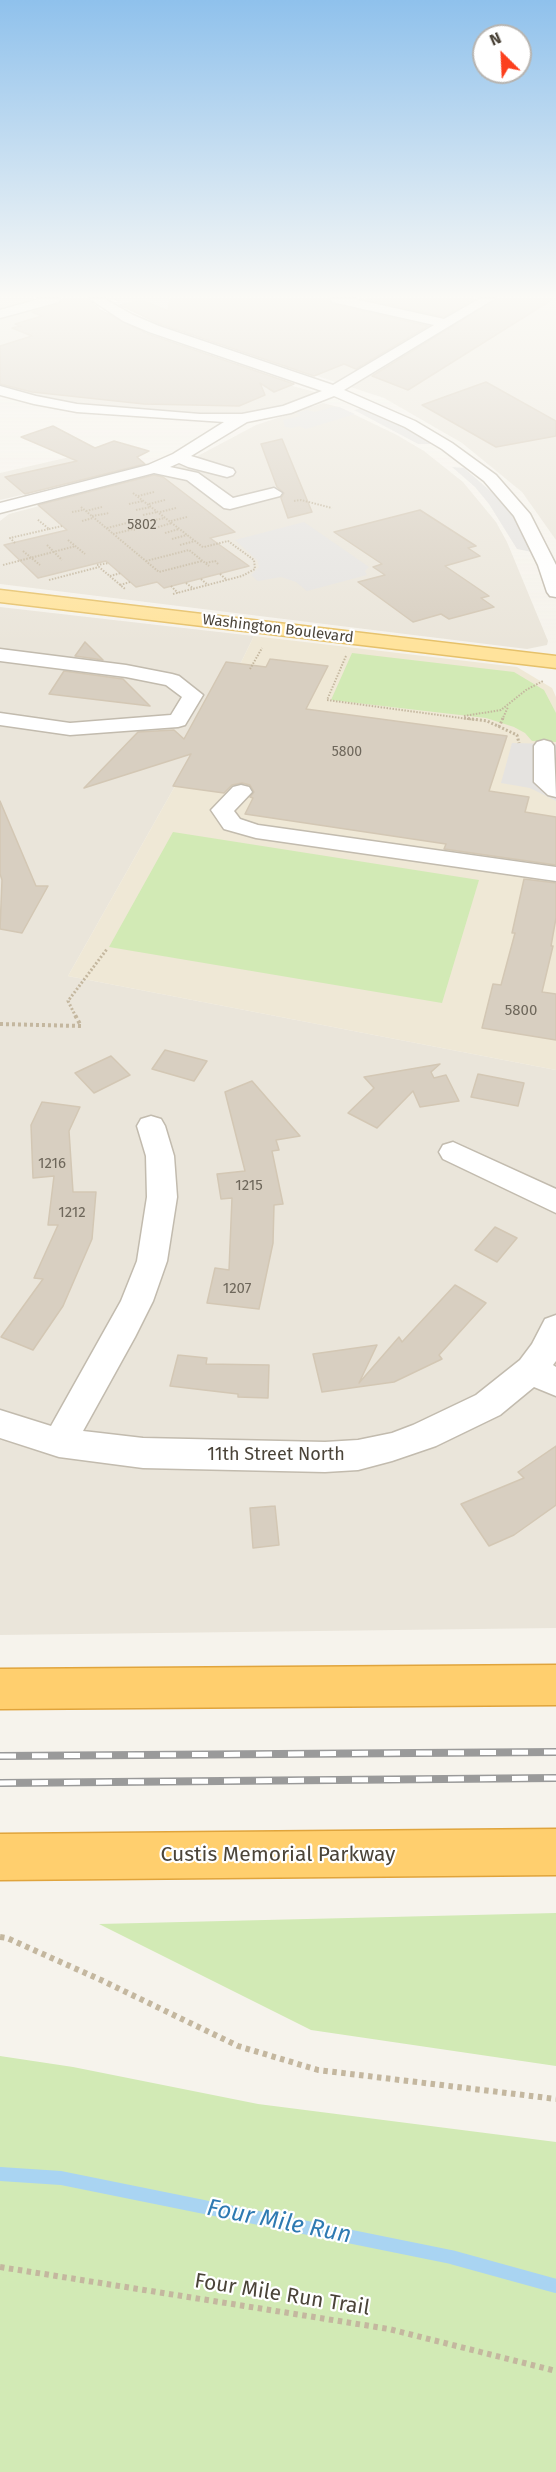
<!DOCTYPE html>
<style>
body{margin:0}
#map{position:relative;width:556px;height:2472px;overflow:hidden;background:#f6f3ec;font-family:"Fira Sans",sans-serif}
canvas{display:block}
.north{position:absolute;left:472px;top:24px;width:60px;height:60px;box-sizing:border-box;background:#fff;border:2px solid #b7b4b0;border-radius:50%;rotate:336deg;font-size:16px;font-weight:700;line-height:24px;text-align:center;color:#4b4439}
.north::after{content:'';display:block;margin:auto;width:21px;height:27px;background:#fc3f1d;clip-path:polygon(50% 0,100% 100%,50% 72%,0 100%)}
</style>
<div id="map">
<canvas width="556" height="2472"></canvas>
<div class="north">N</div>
</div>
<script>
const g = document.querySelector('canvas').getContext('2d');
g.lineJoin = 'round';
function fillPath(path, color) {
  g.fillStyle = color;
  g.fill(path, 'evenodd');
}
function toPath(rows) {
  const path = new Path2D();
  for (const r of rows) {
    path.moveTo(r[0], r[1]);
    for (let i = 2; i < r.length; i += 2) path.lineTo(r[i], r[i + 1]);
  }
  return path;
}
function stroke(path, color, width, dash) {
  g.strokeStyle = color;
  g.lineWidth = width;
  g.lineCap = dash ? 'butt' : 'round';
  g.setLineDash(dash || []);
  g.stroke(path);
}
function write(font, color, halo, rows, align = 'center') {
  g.font = font + ' "Fira Sans",sans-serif';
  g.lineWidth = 4.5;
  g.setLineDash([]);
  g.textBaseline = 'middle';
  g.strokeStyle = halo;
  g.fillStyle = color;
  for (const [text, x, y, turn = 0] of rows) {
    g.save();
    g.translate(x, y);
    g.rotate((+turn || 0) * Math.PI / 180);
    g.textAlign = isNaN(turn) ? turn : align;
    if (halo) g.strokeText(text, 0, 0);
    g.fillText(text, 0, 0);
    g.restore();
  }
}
fillPath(toPath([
 [0,299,68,299,218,366,319,393,281,409,221,416,138,410,49,400,0,385],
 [114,299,556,299,556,540,522,492,462,443,384,398,152,322],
 [323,403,339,407,397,435,424,451,463,482,496,522,507,542,548,641,547,645,527,649,0,584,0,521,9,514,156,475,192,459,256,425],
 [100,450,144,462,107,475,0,500,0,473],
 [0,607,254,636,215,715,68,976,556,1070,556,1628,0,1635]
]), '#eae5da');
fillPath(toPath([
 [254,636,517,667,552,688,556,697,556,1070,68,976,215,715]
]), '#efe8d6');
fillPath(toPath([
 [352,653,514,672,544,690,556,713,556,742,532,741,525,733,514,727,486,718,331,700],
 [173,832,479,880,442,1003,109,947],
 [556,1913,556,2066,311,2030,99,1924],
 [0,2056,73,2067,258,2104,556,2142,556,2472,0,2472]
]), '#d2eab5');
fillPath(toPath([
 [333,407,339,407,355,414,306,429,299,426,292,428,285,427,283,420,301,416,296,413,307,410,315,412],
 [364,408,391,419,435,444,418,444,354,410],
 [452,467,464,468,496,496,513,516,532,552,517,549,489,504,475,487],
 [304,522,369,567,365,571,367,575,307,591,296,582,281,577,258,581,251,575,259,567,257,560,235,540],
 [512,743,556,744,556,801,530,788,501,783]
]), '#e5e3e0');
stroke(toPath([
 [0,2174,61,2178,451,2257,556,2286]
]), '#a9d4f2', 14);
const building = toPath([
 [62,299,88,299,100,310,148,334,294,384,274,392,260,383,265,395,239,406,144,404,32,392,0,384,0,346,32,336,12,328,21,326,15,324,42,316,32,312,60,304,62,299],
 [170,299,329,299,332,304,428,326,356,369,344,364,314,376,160,324,120,305,142,300,168,311,170,299],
 [365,299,474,299,444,317,365,299],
 [496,299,553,299,408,390,372,376,496,299],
 [486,382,556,421,556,436,496,447,422,405,486,382],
 [53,426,95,448,114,441,149,451,137,457,145,464,25,494,5,477,77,461,21,437,53,426],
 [282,439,312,512,288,518,281,498,284,493,277,487,261,444,282,439],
 [154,475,163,477,235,532,210,538,249,566,164,588,157,582,136,587,106,561,38,578,4,545,67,530,38,505,154,475],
 [420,510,476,546,468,548,480,556,445,566,489,596,481,598,494,607,449,619,441,614,413,622,358,582,385,575,373,567,382,564,334,532,420,510],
 [85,642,103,660,75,656,85,642],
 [270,659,328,666,306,709,507,736,489,791,529,797,525,812,556,817,556,865,444,849,446,844,245,814,253,798,250,797,254,792,250,785,242,783,232,785,224,793,173,786,191,754,84,788,138,732,174,730,184,739,226,662,266,667,270,659],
 [64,671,123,679,150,706,49,694,64,671],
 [0,801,36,886,48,886,22,933,0,929,2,880,0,874,0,801],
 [524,879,556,883,556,918,551,946,553,946,542,992,556,994,556,1040,482,1028,493,984,501,985,515,933,512,933,524,879],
 [165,1050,207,1061,194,1081,152,1069,165,1050],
 [111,1056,130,1075,94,1093,75,1073,111,1056],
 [440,1064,431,1072,434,1078,446,1075,459,1101,420,1107,413,1091,377,1128,348,1113,374,1088,364,1077,440,1064],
 [478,1074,524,1083,518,1106,471,1097,478,1074],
 [252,1081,300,1136,276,1140,279,1150,272,1151,283,1204,274,1205,273,1243,259,1309,207,1303,215,1268,229,1270,232,1198,221,1199,217,1174,245,1171,225,1092,252,1081],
 [42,1102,80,1107,69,1131,73,1192,96,1192,92,1239,63,1306,33,1350,1,1337,43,1279,34,1278,58,1225,48,1225,54,1176,33,1178,31,1125,42,1102],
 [495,1227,517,1238,497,1262,475,1250,495,1227],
 [455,1285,486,1303,439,1355,442,1359,394,1382,322,1392,313,1354,377,1345,359,1383,399,1337,402,1342,455,1285],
 [178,1355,207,1358,206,1364,269,1365,268,1398,238,1397,238,1394,170,1386,178,1355],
 [556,1446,556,1505,514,1535,489,1546,461,1504,524,1478,518,1472,556,1446],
 [275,1506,279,1545,253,1548,250,1508,275,1506]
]);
fillPath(building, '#d8cfc1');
stroke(building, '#d3c7b4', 1.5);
const minor = toPath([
 [39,299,60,299,59,302,0,318,0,310,39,299],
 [90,299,105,299,133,315,159,326,333,385,434,325,332,302,331,299,354,299,444,319,479,299,494,299,344,390,415,421,452,443,496,475,530,514,556,565,556,597,550,596,547,592,538,565,514,516,484,481,442,449,405,427,334,396,291,413,247,422,191,456,233,469,235,472,233,475,227,477,188,467,179,463,170,467,198,473,233,498,274,488,282,493,280,496,230,509,224,508,187,480,154,473,0,513,0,503,148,465,173,454,224,422,77,412,34,404,0,395,0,386,36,396,77,404,200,414,242,414,283,406,322,391,149,332,123,321,90,299],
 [0,649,126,665,172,674,179,676,203,695,185,725,178,727,70,735,0,725,0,713,70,723,171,715,182,697,166,685,126,677,0,661,0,649],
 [544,740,551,742,554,746,556,797,548,795,534,782,534,746,537,742,544,740],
 [241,785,249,787,252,792,234,811,240,819,258,825,556,867,556,881,256,838,224,829,211,810,233,787,241,785],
 [151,1116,161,1119,165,1126,174,1156,177,1197,167,1261,153,1301,135,1337,83,1431,143,1438,325,1442,358,1440,392,1433,413,1425,476,1395,520,1360,532,1344,545,1319,556,1315,556,1361,553,1365,556,1367,556,1396,534,1387,500,1415,436,1446,392,1461,358,1470,325,1472,143,1468,59,1457,0,1438,0,1410,51,1426,121,1301,137,1261,147,1197,146,1156,137,1126,141,1119,151,1116],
 [453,1142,556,1189,556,1213,443,1159,439,1152,443,1145,453,1142]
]);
const major = toPath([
 [0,590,556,656,556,668,0,602,0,590]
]);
const highway = toPath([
 [556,1665,556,1705,0,1709,0,1669,556,1665],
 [556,1829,556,1875,0,1880,0,1834,556,1829]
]);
stroke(minor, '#c2bbae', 3);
stroke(major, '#e6c16a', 3);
stroke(highway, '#e0a43c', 3);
stroke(toPath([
 [133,493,204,548],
 [138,496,154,492],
 [294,501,301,500,332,508],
 [129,504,143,501],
 [149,504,165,500],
 [81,507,159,572,202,561],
 [136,510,151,507],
 [86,511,102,507],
 [72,512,83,510],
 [160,512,176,508],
 [143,515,157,512],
 [92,516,109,513],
 [82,521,93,518],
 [150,521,165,518],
 [171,521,187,517],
 [158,527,172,523],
 [107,528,127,523],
 [133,528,129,529,135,530],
 [49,529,62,526],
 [165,533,179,529],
 [113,534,130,530],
 [172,539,187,535],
 [68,540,85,554],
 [15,543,10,538,49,529,37,519],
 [47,545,62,560],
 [180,545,195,541],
 [23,551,40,565],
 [146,561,189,550,209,566],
 [206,563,215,561,218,564],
 [3,565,76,546],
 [97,565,109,563],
 [220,574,227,580],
 [110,576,121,573],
 [201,579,208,585],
 [49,580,99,567,125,589],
 [186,583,194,589],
 [120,585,130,582],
 [171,586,178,593],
 [173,594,242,576,255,569,254,560,228,541,204,547],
 [346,656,327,700,476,720],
 [250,669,262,648],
 [464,716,501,710,526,690,543,681],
 [502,720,508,707]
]), '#c4b79f', 2, [1.5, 1.5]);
stroke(toPath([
 [464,718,487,721,517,735,519,743],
 [499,727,503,718],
 [76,1017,68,1001,107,949]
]), '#c4b79f', 3, [2, 2]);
stroke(toPath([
 [0,1024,81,1026,75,1015]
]), '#c4b79f', 4, [3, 3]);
stroke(toPath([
 [0,1937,7,1938,101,1980,238,2046,318,2070,556,2099],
 [0,2267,389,2329,556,2371]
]), '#c4b79f', 6, [4.5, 4.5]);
fillPath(minor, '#fff');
fillPath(major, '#ffe39c');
fillPath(highway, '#ffcf6e');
const rail = toPath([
 [0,1756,556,1752],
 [0,1783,556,1778]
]);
stroke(rail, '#9a9a9a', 8);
stroke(rail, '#fff', 5, [16]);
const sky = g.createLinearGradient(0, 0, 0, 645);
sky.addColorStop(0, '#8fc1ec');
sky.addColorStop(0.46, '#fbfaf6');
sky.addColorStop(1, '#fbfaf600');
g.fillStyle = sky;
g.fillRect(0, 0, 556, 645);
write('14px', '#6e675b', null, [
 ["5802",142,525],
 ["5800",347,752]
]);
write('15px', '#4b4439', '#fff', [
 ["Washington Boulevard",278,629,7]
]);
write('15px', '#6e675b', null, [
 ["5800",521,1011],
 ["1216",52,1164],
 ["1215",249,1186],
 ["1212",72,1213],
 ["1207",237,1289]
]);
write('18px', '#4b4439', '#fff', [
 ["11th Street North",276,1455]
]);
write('21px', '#4b4439', '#fff', [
 ["Custis Memorial Parkway",278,1855],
 ["Four Mile Run Trail",282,2295,9]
]);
write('italic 24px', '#2e7ab2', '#fff', [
 ["Four Mile Run",279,2222,11]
]);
</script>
